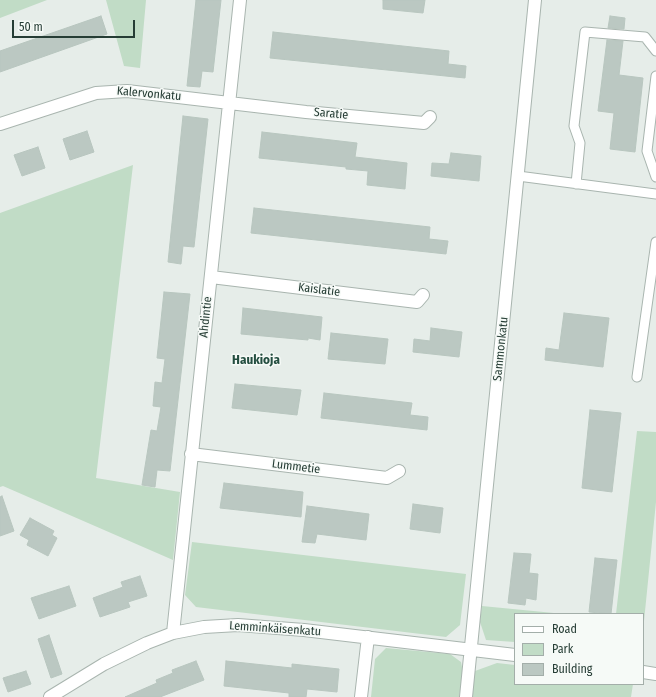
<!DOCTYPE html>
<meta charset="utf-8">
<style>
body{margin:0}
#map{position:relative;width:656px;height:697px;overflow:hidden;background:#e6ede9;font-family:"Fira Sans Condensed",sans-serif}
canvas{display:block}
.legend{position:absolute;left:514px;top:613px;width:130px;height:72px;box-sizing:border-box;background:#f6faf7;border:1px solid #a3aea9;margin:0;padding:5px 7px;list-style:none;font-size:12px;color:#263d35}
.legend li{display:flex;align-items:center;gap:8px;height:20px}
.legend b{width:20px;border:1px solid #a3aea9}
.scale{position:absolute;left:12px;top:20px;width:123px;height:18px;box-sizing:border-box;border:2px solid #263d35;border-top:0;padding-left:5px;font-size:12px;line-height:14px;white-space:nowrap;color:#263d35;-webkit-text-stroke:3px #f6faf7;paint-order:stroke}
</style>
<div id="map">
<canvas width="656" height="697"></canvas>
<ul class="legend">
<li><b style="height:5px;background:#fff"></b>Road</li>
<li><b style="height:11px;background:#c1dcc6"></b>Park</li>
<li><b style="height:11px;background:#bbc8c2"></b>Building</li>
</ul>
<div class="scale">50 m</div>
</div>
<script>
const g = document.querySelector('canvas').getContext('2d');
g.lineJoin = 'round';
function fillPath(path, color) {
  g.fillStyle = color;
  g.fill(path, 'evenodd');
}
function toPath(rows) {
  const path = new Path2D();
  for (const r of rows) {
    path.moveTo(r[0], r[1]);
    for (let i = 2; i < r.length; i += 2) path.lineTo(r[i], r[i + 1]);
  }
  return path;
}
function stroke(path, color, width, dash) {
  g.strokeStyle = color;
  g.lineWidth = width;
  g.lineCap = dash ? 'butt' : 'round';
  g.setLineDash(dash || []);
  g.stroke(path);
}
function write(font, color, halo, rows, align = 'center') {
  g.font = font + ' "Fira Sans Condensed",sans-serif';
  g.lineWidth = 3;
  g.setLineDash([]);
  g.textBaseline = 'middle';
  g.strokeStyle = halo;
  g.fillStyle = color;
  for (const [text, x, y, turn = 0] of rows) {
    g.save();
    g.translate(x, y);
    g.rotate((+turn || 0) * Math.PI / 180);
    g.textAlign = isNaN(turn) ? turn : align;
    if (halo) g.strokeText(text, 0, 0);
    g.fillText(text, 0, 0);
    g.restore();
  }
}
fillPath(toPath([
 [0,0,47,0,0,18],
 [106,0,146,0,140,68,124,66],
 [133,165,96,478,180,492,173,560,3,486,0,487,0,213],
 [637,431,656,432,656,502,643,631,643,614,616,614],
 [192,542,466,574,460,625,446,637,196,607,185,595],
 [482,606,564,614,515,614,515,642,486,640,480,622],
 [386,648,450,654,461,662,463,672,459,697,371,697,375,659],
 [497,663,515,665,515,684,633,684,631,697,472,697,475,671]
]), '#c1dcc6');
const building = toPath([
 [196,0,221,0,213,72,202,71,200,87,187,86,196,0],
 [383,0,425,0,423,13,383,9,383,0],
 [101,16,107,34,0,72,0,51,101,16],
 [610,16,625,18,624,29,608,28,610,16],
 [273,32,449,51,448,64,466,66,465,78,270,58,273,32],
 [607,40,623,41,619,75,643,78,635,152,610,149,614,113,598,111,607,40],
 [183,116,208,119,194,247,183,246,181,264,168,262,183,116],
 [87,131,94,152,70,160,63,139,87,131],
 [262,132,357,143,355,157,407,163,405,189,367,185,368,171,346,169,346,167,259,158,262,132],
 [38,147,45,168,22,176,14,155,38,147],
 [451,153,481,156,479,181,431,176,432,163,449,164,451,153],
 [254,208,430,227,429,239,448,241,446,254,251,233,254,208],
 [164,292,190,294,170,471,157,470,155,487,142,485,151,430,157,431,161,407,153,406,155,382,162,383,165,359,157,358,164,292],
 [243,308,322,317,320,340,308,338,308,340,241,334,243,308],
 [564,313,609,318,603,367,545,360,546,348,559,350,564,313],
 [431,328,462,332,459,357,413,352,414,339,430,341,431,328],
 [331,333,388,339,385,364,328,359,331,333],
 [235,384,301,390,297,415,232,408,235,384],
 [324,393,412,403,410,415,428,417,427,430,321,418,324,393],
 [590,410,621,413,612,492,582,488,590,410],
 [224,483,303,492,301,517,220,508,224,483],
 [2,496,14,531,0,536,0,497,2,496],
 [413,504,443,508,440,533,410,529,413,504],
 [307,506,369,514,366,540,317,534,315,543,302,542,307,506],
 [30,518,54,531,52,535,57,538,48,556,27,545,29,540,20,535,30,518],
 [514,553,531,554,529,573,538,574,536,600,526,598,525,605,508,603,514,553],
 [595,558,617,560,611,614,589,612,595,558],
 [140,576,147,596,128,602,130,607,100,617,93,598,123,587,121,582,140,576],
 [69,586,76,606,39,619,31,598,69,586],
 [49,635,62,674,51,678,38,639,49,635],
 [196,661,204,680,160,697,125,697,157,683,156,680,173,673,172,670,196,661],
 [226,661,292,668,292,664,339,669,337,692,307,689,306,697,289,697,289,693,224,686,226,661],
 [26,671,31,684,8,692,3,678,26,671]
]);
fillPath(building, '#bbc8c2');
stroke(building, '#b8c6bf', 1);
const lane = toPath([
 [656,76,647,151,656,177],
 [518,176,656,194],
 [576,184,580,143,574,126,585,32,645,37,656,51],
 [637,377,656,242]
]);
const street = toPath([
 [0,124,96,93,127,91,306,112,424,123,430,117],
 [211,277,417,302,423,295],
 [191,454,387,478,399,471],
 [173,633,240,0],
 [643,672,656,674],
 [50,697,104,664,147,643,173,633,204,627,238,625,304,630,515,655],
 [361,697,368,637],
 [466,697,535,0]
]);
stroke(lane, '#a9b5af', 11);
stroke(street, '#a9b5af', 14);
stroke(lane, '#fff', 9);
stroke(street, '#fff', 12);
write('12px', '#263d35', '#f6faf7', [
 ["Kalervonkatu",149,94,5],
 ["Saratie",331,114,5],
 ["Kaislatie",319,290,7],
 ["Ahdintie",206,317,-84],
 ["Sammonkatu",501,349,-84],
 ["Lummetie",296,467,7],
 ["Lemminkäisenkatu",275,629,4]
]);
write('bold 13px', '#244e40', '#f6faf7', [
 ["Haukioja",256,360]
]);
</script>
